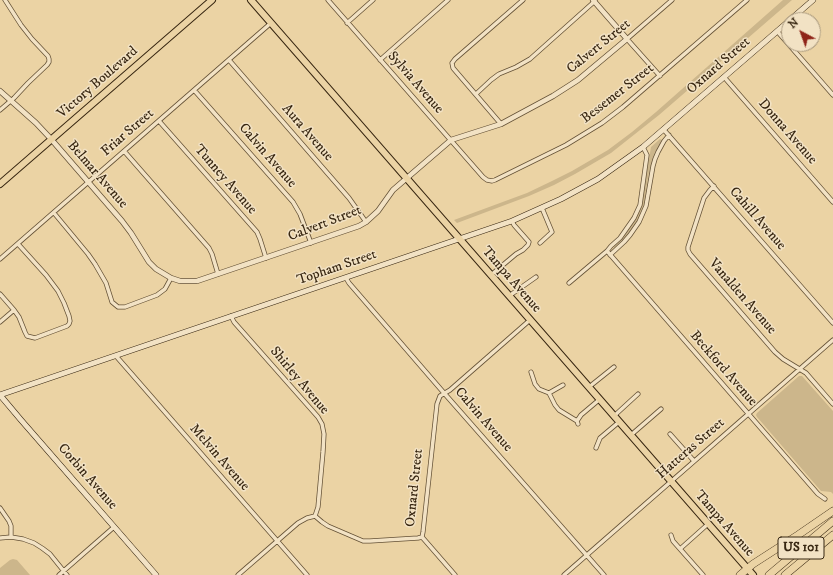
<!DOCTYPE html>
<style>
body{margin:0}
#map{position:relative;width:833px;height:575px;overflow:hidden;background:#ebd3a4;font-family:"IM FELL DW Pica",serif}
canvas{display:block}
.north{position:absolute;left:781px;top:12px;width:40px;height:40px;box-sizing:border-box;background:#f2e2c4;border:1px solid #a7977c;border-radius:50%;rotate:319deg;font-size:11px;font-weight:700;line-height:16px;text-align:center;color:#372611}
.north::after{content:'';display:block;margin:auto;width:14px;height:18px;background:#8f2418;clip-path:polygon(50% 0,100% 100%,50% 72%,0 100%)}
</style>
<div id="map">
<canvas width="833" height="575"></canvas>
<div class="north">N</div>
</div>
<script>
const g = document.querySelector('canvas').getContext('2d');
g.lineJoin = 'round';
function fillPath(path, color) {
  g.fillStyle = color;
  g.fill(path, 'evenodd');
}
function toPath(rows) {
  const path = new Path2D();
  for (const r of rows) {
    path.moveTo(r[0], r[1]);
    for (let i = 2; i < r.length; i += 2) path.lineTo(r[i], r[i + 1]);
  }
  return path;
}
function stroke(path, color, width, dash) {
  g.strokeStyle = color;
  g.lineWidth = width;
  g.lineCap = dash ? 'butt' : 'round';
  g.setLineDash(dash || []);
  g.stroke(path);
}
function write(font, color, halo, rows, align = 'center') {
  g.font = font + ' "IM FELL DW Pica",serif';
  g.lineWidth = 3;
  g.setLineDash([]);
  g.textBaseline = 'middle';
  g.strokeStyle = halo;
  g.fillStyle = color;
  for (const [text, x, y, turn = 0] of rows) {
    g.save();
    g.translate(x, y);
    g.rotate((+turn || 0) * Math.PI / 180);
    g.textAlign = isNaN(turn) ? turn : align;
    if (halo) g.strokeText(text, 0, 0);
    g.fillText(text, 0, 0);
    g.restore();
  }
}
fillPath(toPath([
 [783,0,792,0,659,115,611,153,575,174,554,185,529,196,457,223,454,220,527,193,552,181,572,171,608,150,632,132,656,112],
 [660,139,662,140,656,152,653,159,649,172,644,203,638,220,626,238,614,248,613,246,624,235,634,221,644,187,651,147],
 [799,376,802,376,833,411,833,494,831,492,821,491,757,417,756,415,757,413],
 [13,559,17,560,30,575,0,575,0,568,10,560]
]), '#ccb68b');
const minor = toPath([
 [328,0,483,177,487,180,492,181,495,180,566,145,602,123,623,107,747,0],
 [347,23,373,0],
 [777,31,833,95],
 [229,60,349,198,366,222],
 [380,60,448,0],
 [660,76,627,39,672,0],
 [724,77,833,202],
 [194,90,293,202,300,214,311,243],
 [476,94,491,80,499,74,516,67,530,59,595,1],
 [0,110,14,98,28,83,47,65,49,62,49,59,48,56,32,39,21,25,5,0],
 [159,121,257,232,260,239,266,258],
 [501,124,453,68,452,63,455,59,523,0],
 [664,130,833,323],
 [124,151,209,248,212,254,218,274],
 [714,186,710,190,704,198,688,247,688,250,690,254,775,352,783,359,806,373,833,404],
 [54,213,88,254,95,264,106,283,112,302,118,307,125,307,157,295,165,289,171,278],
 [540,243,552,232,542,208],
 [607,251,818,494,825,499],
 [610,255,624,242,630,235,639,222,646,206,653,166,655,159,658,152,664,141,669,135],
 [0,259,271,23],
 [491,275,516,254,523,250,528,245,529,242,514,225,512,221],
 [346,278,349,283,444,393,604,575],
 [569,283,607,251,611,246,620,238,634,218,640,205,647,155,643,147],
 [0,294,14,310,19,317,25,332,27,336,35,338,67,326,69,324,70,321,69,316,64,303,58,291,46,275,18,244],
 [509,296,536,277],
 [231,316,234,322,318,417,322,424,324,434,323,452,318,507,315,516],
 [0,322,14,310],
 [116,356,307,575],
 [531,372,535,384,539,389,549,393,555,405,559,410,577,421],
 [589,387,614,367],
 [549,393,563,385],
 [614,416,638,394],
 [578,424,577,421,581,415,600,399],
 [670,434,694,461],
 [631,435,661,409],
 [596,448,600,438,619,422],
 [0,508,9,521,11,526,11,537,23,539,34,543,42,548,50,554,67,575],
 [671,535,673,541,703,575],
 [422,537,423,532,437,404,440,396,450,390,530,320],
 [422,537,455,575],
 [0,538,11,537],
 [680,549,708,524],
 [59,575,114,527],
 [238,575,298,523,307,518,315,516,322,522,328,526,363,541,370,541,418,538,422,537],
 [564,575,833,340]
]);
const tertiary = toPath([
 [0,91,36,123,51,139,122,221,131,233,149,262,156,269,171,278,180,281,197,281,359,226,366,222,378,211,393,190,451,140,501,124,553,96,578,80,627,39,593,0]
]);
const secondary = toPath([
 [790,20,813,0],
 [0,395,512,221,561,199,598,179,643,147,789,21],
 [0,395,21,420,156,575]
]);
const primary = toPath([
 [251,0,753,575],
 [0,184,212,0]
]);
const motorway = toPath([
 [740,575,753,564,798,535,833,511],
 [769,575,833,521],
 [785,575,833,535]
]);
stroke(minor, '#645136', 5);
stroke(tertiary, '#645136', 6);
stroke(secondary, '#372611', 6);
stroke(primary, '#372611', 8);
stroke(motorway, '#372611', 8);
stroke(minor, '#f2e2c4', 3.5);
stroke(tertiary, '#f2e2c4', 4.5);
stroke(secondary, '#f2e2c4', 5);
stroke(primary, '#ebd3a4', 6);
stroke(motorway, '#ebd3a4', 7);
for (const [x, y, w] of [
 [801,548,46]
]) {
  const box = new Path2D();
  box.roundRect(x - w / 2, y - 11, w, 22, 3);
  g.fillStyle = '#f2e2c4';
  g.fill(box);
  stroke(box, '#372611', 1);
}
write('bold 13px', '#372611', null, [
 ["US 101",801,548]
]);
write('14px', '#372611', '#f2e2c4', [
 ["Calvert Street",599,47,-39],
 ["Oxnard Street",719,66,-41],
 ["Victory Boulevard",98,83,-41],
 ["Sylvia Avenue",415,83,49],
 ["Bessemer Street",618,94,-38],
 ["Donna Avenue",787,132,49],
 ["Friar Street",128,133,-41],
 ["Aura Avenue",307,133,49],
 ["Calvin Avenue",267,156,49],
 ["Belmar Avenue",97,175,49],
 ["Tunney Avenue",225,180,49],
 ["Cahill Avenue",757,219,49],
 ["Calvert Street",325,224,-21],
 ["Topham Street",337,268,-19],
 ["Tampa Avenue",511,280,49],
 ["Vanalden Avenue",742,297,49],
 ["Beckford Avenue",723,369,49],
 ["Shirley Avenue",299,381,50],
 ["Calvin Avenue",483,420,49],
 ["Hatteras Street",691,449,-41],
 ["Melvin Avenue",219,458,49],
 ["Corbin Avenue",87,477,49],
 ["Oxnard Street",415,488,-84],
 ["Tampa Avenue",724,524,49]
]);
</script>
